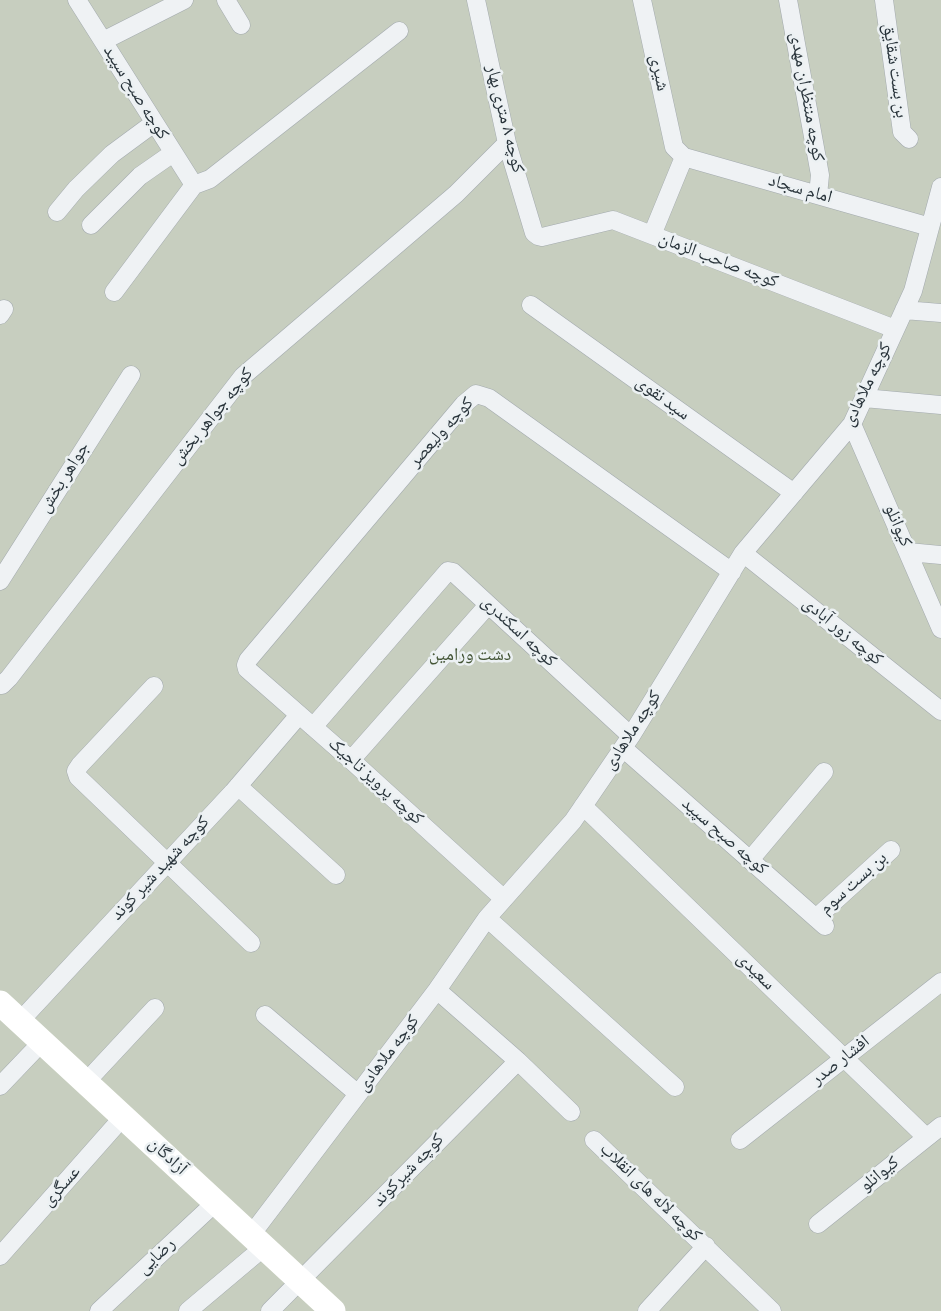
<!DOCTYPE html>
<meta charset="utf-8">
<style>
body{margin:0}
canvas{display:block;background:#dde2e5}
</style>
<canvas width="941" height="1311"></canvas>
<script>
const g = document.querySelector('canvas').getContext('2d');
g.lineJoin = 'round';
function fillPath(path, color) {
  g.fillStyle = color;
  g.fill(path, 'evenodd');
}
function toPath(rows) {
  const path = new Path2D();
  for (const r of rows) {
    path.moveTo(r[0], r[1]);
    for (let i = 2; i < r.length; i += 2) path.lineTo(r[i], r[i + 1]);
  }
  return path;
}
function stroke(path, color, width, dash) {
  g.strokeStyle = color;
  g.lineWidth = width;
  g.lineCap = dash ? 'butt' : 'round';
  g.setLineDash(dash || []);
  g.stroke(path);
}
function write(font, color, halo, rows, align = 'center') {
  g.font = font + ' "Source Sans 3","Noto Naskh Arabic",sans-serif';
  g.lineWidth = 5;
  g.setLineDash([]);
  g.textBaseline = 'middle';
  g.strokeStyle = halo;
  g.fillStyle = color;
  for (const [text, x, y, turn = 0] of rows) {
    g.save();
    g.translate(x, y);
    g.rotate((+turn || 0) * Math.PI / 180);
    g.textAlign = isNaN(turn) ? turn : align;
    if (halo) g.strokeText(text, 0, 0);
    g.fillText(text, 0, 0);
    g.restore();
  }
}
fillPath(toPath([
 [0,0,941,0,941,1311,0,1311]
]), '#c7cebf');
const minor = toPath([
 [77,0,194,185],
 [226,0,241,25],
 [476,0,507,143,534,233,538,236,542,237,613,220,895,329],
 [642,0,674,147,684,157,930,227],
 [788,0,820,175,818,195],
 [884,0,902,132,909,139],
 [103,41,184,0],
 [57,212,76,189,112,154,154,123],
 [91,225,140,176,173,153],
 [652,235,684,157],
 [114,292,194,185,210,179,399,31],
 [531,305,794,493],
 [904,310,941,313],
 [0,315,4,309],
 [864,398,941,405],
 [852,424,941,629],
 [908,552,941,555],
 [743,553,941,711],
 [0,581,131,375],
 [0,685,2,685,9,678,243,376,456,194,507,143],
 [154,686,80,765,76,771,78,777,251,943],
 [313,727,448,571,453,572,631,736],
 [623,748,825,926],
 [351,760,488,605],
 [238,786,336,875],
 [583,806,926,1137],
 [750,860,824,772],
 [504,899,351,760,247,669,246,665,248,660,464,404,476,394,489,398,732,572],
 [487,918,675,1087],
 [816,918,891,850],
 [437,990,518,1061,571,1112],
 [265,1015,358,1094],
 [20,1021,233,792,299,715],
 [86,1082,155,1008],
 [0,1086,42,1042],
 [594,1140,772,1311],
 [740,1140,941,982],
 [818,1224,941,1126],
 [251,1235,437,990,487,918,573,821,631,736,743,553,852,424,913,291,941,187],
 [0,1256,123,1117],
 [99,1311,216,1202],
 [188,1311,264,1247],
 [270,1311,518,1061],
 [647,1311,706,1246]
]);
stroke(minor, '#a3aaae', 19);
stroke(minor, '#eff2f4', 18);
stroke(toPath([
 [0,1003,333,1311]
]), '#fff', 25);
write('18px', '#28333a', '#ecf1f3', [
 ["بن بست شقایق",894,71,82],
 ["شیری",658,73,78],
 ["کوچه صبح سپید",135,93,58],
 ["کوچه منتظران مهدی",806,97,80],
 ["کوچه ۸ متری بهار",504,119,76],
 ["امام سجاد",800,190,16],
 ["کوچه صاحب الزمان",718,261,21],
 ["کوچه ملاهادی",868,385,-64],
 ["سید نقوی",662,399,36],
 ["کوچه جواهر بخش",213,417,-51],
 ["کوچه ولیعصر",442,433,-48],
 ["جواهر بخش",65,478,-58],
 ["کیوانلو",897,526,67],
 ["کوچه اسکندری",518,632,43],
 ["کوچه زور آبادی",842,632,39],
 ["کوچه ملاهادی",633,731,-57],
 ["کوچه پرویز تاجیک",375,782,42],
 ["کوچه صبح سپید",724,837,41],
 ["کوچه شهید شیر کوند",161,869,-47],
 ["بن بست سوم",854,884,-42],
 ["سعیدی",755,972,44],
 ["کوچه ملاهادی",389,1054,-53],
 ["افشار صدر",841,1061,-38],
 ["آزادگان",167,1157,43],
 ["کوچه شیرکوند",409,1171,-46],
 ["کیوانلو",880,1175,-39],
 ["عسگری",62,1187,-48],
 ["کوچه لاله های انقلاب",650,1193,44],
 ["رضایی",157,1257,-43]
]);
write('18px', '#445536', '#ecf1f3', [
 ["دشت ورامین",470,656]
]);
</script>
